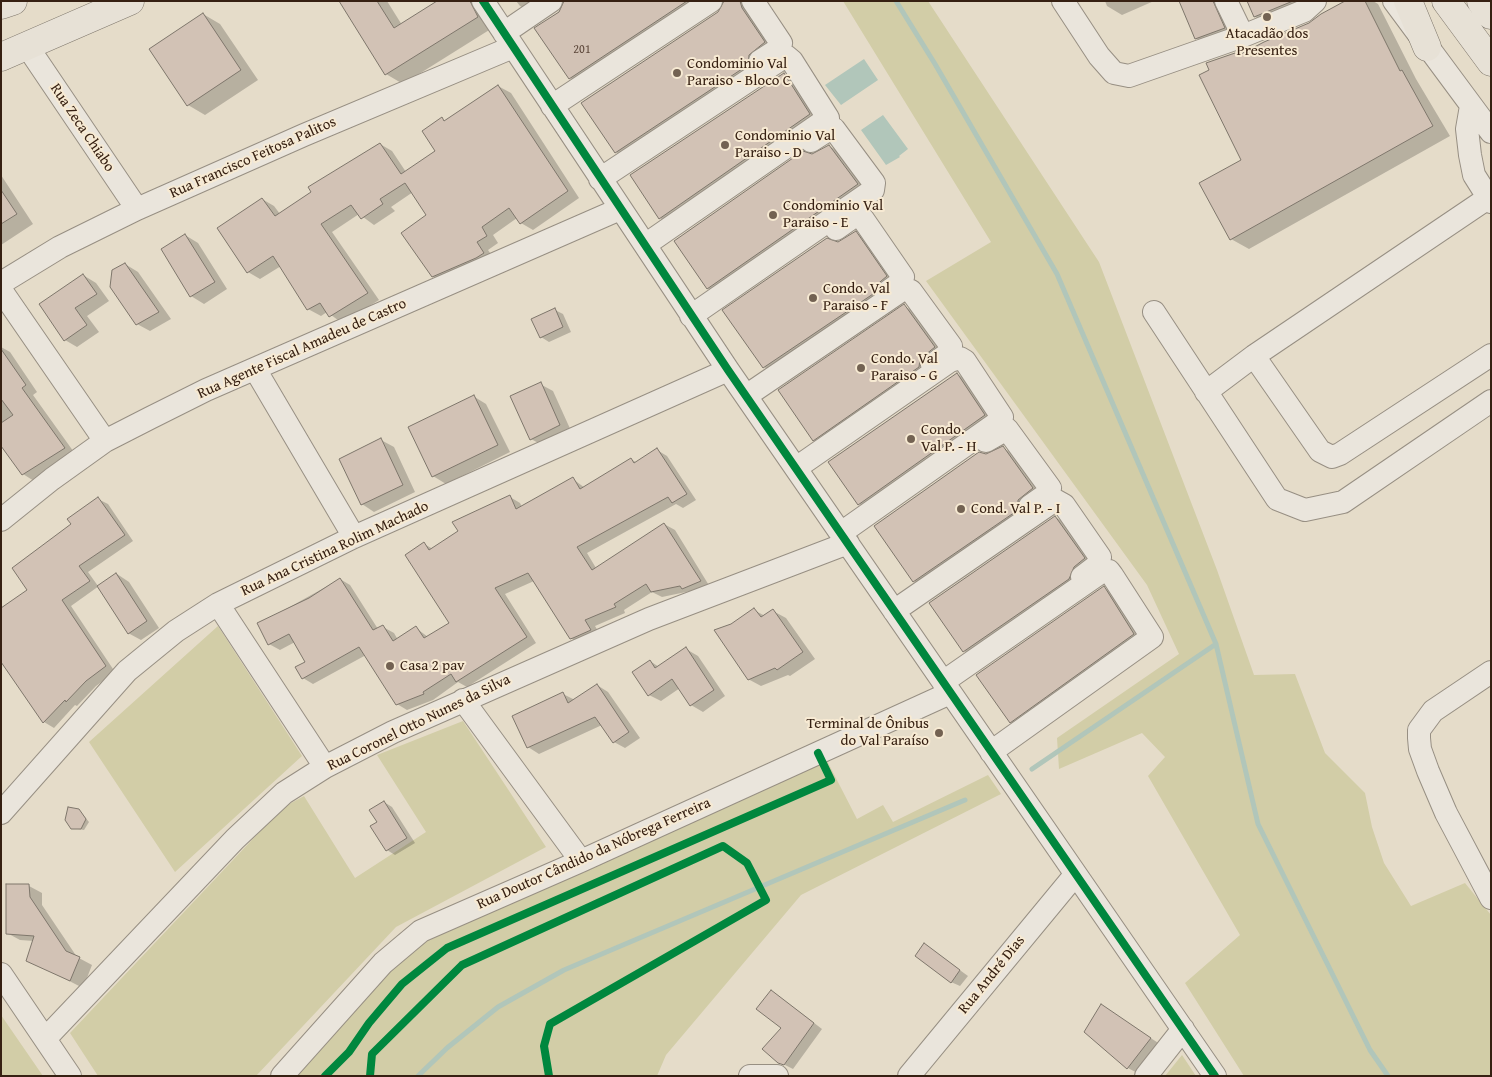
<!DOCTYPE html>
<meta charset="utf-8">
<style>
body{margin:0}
#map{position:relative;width:1492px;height:1077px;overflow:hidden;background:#e5dcc9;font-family:"Gentium Book Plus",serif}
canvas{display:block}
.frame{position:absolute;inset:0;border:2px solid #362012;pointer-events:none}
</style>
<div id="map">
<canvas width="1492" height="1077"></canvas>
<div class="frame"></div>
</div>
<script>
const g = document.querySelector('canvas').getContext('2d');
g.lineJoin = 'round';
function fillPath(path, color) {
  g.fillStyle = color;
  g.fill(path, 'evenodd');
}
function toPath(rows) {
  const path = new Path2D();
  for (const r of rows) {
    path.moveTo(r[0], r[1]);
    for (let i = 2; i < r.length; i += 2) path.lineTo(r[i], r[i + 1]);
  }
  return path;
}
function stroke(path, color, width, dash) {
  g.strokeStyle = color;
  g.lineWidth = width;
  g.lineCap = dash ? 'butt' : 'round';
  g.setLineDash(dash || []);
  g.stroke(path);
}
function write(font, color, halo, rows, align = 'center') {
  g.font = font + ' "Gentium Book Plus",serif';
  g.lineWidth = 4;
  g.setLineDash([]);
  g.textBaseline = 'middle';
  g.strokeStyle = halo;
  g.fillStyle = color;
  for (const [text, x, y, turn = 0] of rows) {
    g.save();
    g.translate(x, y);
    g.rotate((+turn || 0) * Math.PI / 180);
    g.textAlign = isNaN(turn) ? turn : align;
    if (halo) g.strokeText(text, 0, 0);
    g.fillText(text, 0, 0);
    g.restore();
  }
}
fillPath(toPath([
 [843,1,928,1,1099,262,1217,570,1254,675,1295,674,1325,753,1365,793,1372,827,1384,863,1411,906,1465,883,1491,915,1491,1076,1244,1076,1185,983,1240,935,1148,776,1165,757,1142,733,1059,769,1057,738,1179,654,1147,585,926,281,991,242],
 [218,626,302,756,175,872,89,742],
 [463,721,546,847,396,927,256,1076,98,1076,70,1033,282,808,304,796,355,878,426,832,377,755],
 [822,751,857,819,883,805,893,822,988,775,1001,794,801,895,666,1055,657,1076,279,1076,421,931],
 [1,1015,43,1076,1,1076],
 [1182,1055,1196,1076,1165,1076]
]), '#d2cda7');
fillPath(toPath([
 [864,59,878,80,841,105,825,85],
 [883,115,908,149,899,156,900,157,886,165,861,130]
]), '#b1c6ba');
fillPath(toPath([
 [341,1,387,1,402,25,440,1,482,1,494,27,403,84,386,74],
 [516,1,558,1,535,15,520,6],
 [565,1,716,1,586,87,570,78,536,28,564,8],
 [725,1,754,1,780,52,632,162,616,152,719,13],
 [1105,1,1154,1,1122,15,1107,6],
 [1180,1,1224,1,1239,37,1211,47,1196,38],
 [1248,1,1315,1,1272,26,1255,17],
 [1348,1,1373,1,1378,4,1416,79,1450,136,1249,249,1231,239,1243,160,1235,54,1239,56,1310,24],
 [203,14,220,24,258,80,205,115,188,105],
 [784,74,801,84,827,124,677,228,660,218],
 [498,86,511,93,579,198,533,230,521,223,517,218,493,235,498,243,488,250,495,260,445,283,432,276,428,216,413,192,391,207,395,211,374,225,359,214,332,232,379,300,342,323,327,312,321,316,308,309,281,266,260,279,248,272,262,199,274,206,280,214,380,144,392,151,406,172,437,151,442,119,446,121],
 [829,146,847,156,875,194,725,298,707,288],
 [1,175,33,224,1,245],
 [856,233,873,243,903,287,781,377,764,367,724,310],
 [185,235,198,243,227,289,204,304,191,296],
 [125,264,138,272,171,319,150,331,137,324],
 [83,275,96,283,109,301,87,316,99,332,77,347,65,340],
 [904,306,922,316,952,357,831,449,813,440],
 [555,310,563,314,571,332,549,342,541,337],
 [1,347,10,352,37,392,33,395,76,455,34,481,23,474,1,444],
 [957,374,974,384,1001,425,876,514,859,504],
 [540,384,553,391,572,433,544,446,531,439],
 [473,396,486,404,510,452,446,484,433,476],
 [381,440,394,447,415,492,374,512,362,504],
 [1003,448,1021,458,1050,498,931,591,914,581,987,455],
 [657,450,667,456,696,500,683,508,676,504,587,553,596,568,664,524,675,530,710,587,662,597,652,592,624,610,625,613,595,626,601,636,581,644,571,638,534,581,505,594,536,643,467,687,458,682,433,700,407,710,397,704,366,655,313,684,303,678,307,662,295,642,280,650,269,644,259,624,340,579,350,585,378,629,383,627,394,633,398,640,416,628,428,637,450,623,424,544,433,549,510,497,520,503,522,507,573,479,585,488,631,459,637,463],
 [98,499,108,504,133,541,88,572,98,586,117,574,129,582,159,628,141,640,128,633,99,586,71,606,115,672,96,686,77,706,75,705,54,728,44,722,1,662,29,590,72,524],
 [1055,517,1073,527,1101,568,981,661,964,651],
 [1104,588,1121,598,1151,644,1028,732,1010,722],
 [754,610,765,616,773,611,786,618,815,659,790,676,788,675,761,686,748,679,732,626],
 [686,649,698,656,725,696,703,712,691,705,680,688,661,701,649,695,650,661,659,667],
 [597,685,608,692,640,738,625,748,614,742,602,725,539,754,528,747,563,694,575,700],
 [384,802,392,807,415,843,395,855,387,850,372,826,379,822],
 [79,810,89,822,84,830,72,828],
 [29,886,42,893,42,905,77,957,92,965,83,988,28,960,34,941,20,940,7,933],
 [925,945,968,976,960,986,951,982],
 [772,991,822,1029,793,1069,779,1062,783,1028],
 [1101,1006,1163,1046,1141,1075,1128,1068,1086,1032]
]), '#0003');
stroke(toPath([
 [896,1,935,64,1057,274,1216,644,1258,824,1370,1050,1388,1076],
 [1032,769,1216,644],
 [418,1076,447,1048,498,1007,564,970,965,800]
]), '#b1c6ba', 5);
const building = toPath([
 [339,1,377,1,394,28,437,1,470,1,478,17,385,75,339,1],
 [564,1,687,1,569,79,534,28,559,12,564,1],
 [724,1,740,1,742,8,765,42,749,55,748,65,615,153,581,103,718,12,724,1],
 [1179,1,1213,1,1225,28,1195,39,1179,1],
 [1247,1,1293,1,1254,17,1247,1],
 [1345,1,1365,1,1400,71,1402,70,1433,126,1230,240,1199,183,1241,160,1199,75,1209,70,1206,63,1235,53,1237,56,1264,42,1309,23,1321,14,1345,1],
 [203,13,241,70,187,106,149,49,203,13],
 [784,73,810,114,659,219,630,175,784,73],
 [498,85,568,191,520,224,509,208,482,227,487,236,477,242,484,253,476,258,432,277,401,233,426,215,405,183,380,199,383,204,361,219,351,205,321,224,368,293,329,317,320,303,307,310,273,256,247,273,217,228,262,198,275,216,311,192,308,187,380,143,401,174,435,151,422,131,442,117,444,121,498,85],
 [829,145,858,184,707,289,674,241,803,151,812,154,829,145],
 [1,190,17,214,1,224,1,190],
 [856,231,887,276,874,287,873,294,763,368,722,310,827,238,838,242,856,231],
 [185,234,215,282,190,297,161,249,185,234],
 [125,263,159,312,136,325,110,287,112,270,125,263],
 [83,274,97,294,75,308,87,325,64,341,39,304,83,274],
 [904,304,935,347,920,359,919,367,813,441,778,390,904,304],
 [555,308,563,327,540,338,531,319,555,308],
 [1,349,26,385,22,388,65,448,22,475,1,446,1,423,13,415,1,399,1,349],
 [957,373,985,415,858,505,828,462,957,373],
 [541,382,560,425,530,440,510,396,541,382],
 [474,395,498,445,432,477,408,427,474,395],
 [381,438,403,485,361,505,339,459,381,438],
 [1003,446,1033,488,1018,500,1018,510,913,582,874,526,979,452,986,454,1003,446],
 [657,448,687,494,672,503,668,497,577,547,592,570,664,523,701,581,682,589,680,586,651,592,646,584,614,604,616,607,585,620,591,630,573,638,570,639,528,573,495,588,527,637,456,682,451,674,423,692,424,694,396,705,359,647,302,679,295,667,305,662,289,634,268,645,257,623,309,598,340,578,373,630,383,625,393,641,416,626,424,638,449,623,405,555,424,542,429,550,458,531,452,522,510,495,516,509,573,477,580,489,631,458,634,463,657,448],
 [98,497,125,535,79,566,90,581,62,600,106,666,86,681,66,702,65,700,43,723,1,662,1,608,27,590,12,568,71,524,67,519,98,497],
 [1055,516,1085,558,1074,567,1069,579,963,652,929,603,1055,516],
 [116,573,147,621,128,634,97,586,116,573],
 [1104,586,1134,634,1010,723,976,675,1104,586],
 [754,608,761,617,773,609,803,652,777,670,775,668,748,680,714,630,731,624,754,608],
 [686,647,714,690,690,706,672,679,648,696,632,672,650,660,655,668,686,647],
 [597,684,629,732,613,743,595,717,527,748,512,716,563,692,568,703,597,684],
 [384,801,407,838,386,851,370,826,377,822,369,810,384,801],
 [68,807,79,809,86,819,81,829,71,829,65,820,68,807],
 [6,884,29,884,30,897,66,951,80,957,70,981,26,961,34,936,6,934,6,884],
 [924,943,960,970,951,983,915,956,924,943],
 [771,990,814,1023,784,1065,778,1063,762,1049,781,1028,756,1009,771,990],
 [1101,1004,1151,1038,1127,1069,1084,1032,1101,1004]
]);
fillPath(building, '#d2c2b5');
stroke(building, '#7e766b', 1);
const minor = toPath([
 [483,1,728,370,1215,1076],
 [753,1,781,43,777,50,760,61],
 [1063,1,1099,56,1114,73,1129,76,1243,36,1304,11,1315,1],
 [1226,1,1243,36],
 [1394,1,1491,132],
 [504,33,551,1],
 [27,46,137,209],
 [552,106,711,1],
 [1471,106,1467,129,1470,155,1474,175,1491,202],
 [600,179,781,59,786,56,792,61,828,118,645,245],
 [836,229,853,217,858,216,863,219,903,277,900,283,886,293],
 [1,283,60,247,137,209,304,135,513,47],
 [1,290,105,441],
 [1154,312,1277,499,1305,510,1343,502,1491,401],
 [691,316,873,190,874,183,834,129,825,132,811,141],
 [1254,356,1320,451,1332,457,1340,454,1491,355],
 [255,369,354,537],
 [1206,392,1254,356,1488,198],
 [746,396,905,288,911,291,951,346,949,353,932,365],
 [986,441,1007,429,1050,488,1047,494,1030,506],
 [796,468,950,361,960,358,965,361,1002,417,1001,420,841,533],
 [1,520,52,479,105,441,150,418,206,390,620,209],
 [218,604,325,767],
 [894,611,1055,500,1064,505,1100,557,1099,564,1082,577],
 [1491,672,1433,711,1419,730,1419,738,1420,749,1428,771,1446,813,1491,898],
 [943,682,1100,573,1109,571,1112,575,1152,637,991,752],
 [463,700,581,861],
 [1,813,127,671,176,631,218,604,354,537,728,370],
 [1,974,70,1076],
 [45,1039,235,839,284,793,325,767,393,732,649,619,848,543],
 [282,1076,383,963,421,931,581,861,950,693],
 [750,1076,777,1076],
 [909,1076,1075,875],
 [1146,1076,1183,1029]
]);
const major = toPath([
 [1,5,13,1],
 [1,57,130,1]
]);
const highway = toPath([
 [1408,1,1427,47],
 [1446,1,1491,62],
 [1481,1,1491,15]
]);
stroke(minor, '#978f83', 24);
stroke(major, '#7e766b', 29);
stroke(highway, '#7e766b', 29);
stroke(minor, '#eae5dc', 22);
stroke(major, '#e7e1d6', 28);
stroke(highway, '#e7e1d6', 28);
stroke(toPath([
 [483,1,728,370,1215,1076],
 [325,1076,349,1052,369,1023,402,984,447,948,831,780,818,753],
 [370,1076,372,1054,462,965,723,846,747,863,766,900,550,1024,544,1046,549,1076]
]), '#00873e', 8);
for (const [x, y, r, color] of [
 [1267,17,5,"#736252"],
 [677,73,5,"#736252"],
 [725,145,5,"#736252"],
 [773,215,5,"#736252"],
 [813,298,5,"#736252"],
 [861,368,5,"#736252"],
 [911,439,5,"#736252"],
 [961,509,5,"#736252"],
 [390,666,5,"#736252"],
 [939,733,5,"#736252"]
]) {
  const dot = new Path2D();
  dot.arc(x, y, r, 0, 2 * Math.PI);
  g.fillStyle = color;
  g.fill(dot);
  stroke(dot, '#f7ead3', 2);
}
write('12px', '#5d483b', null, [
 ["201",582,50]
]);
write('15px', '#362012', '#f7ead3', [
 ["Atacadão dos",1267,34,"center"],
 ["Presentes",1267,51,"center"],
 ["Condominio Val",687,64],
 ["Paraiso - Bloco C",687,81],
 ["Condominio Val",735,136],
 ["Paraiso - D",735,153],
 ["Condominio Val",783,206],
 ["Paraiso - E",783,223],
 ["Condo. Val",823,289],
 ["Paraiso - F",823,306],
 ["Condo. Val",871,359],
 ["Paraiso - G",871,376],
 ["Condo.",921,430],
 ["Val P. - H",921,447],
 ["Cond. Val P. - I",971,509],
 ["Casa 2 pav",400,666],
 ["Terminal de Ônibus",929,724,"right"],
 ["do Val Paraíso",929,741,"right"]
], 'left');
write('15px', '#362012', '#f7ead3', [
 ["Rua Zeca Chiabo",82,128,56],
 ["Rua Francisco Feitosa Palitos",253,158,-24],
 ["Rua Agente Fiscal Amadeu de Castro",302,349,-24],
 ["Rua Ana Cristina Rolim Machado",335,549,-25],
 ["Rua Coronel Otto Nunes da Silva",419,723,-26],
 ["Rua Doutor Cândido da Nóbrega Ferreira",594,854,-24],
 ["Rua André Dias",992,975,-51]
]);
</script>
